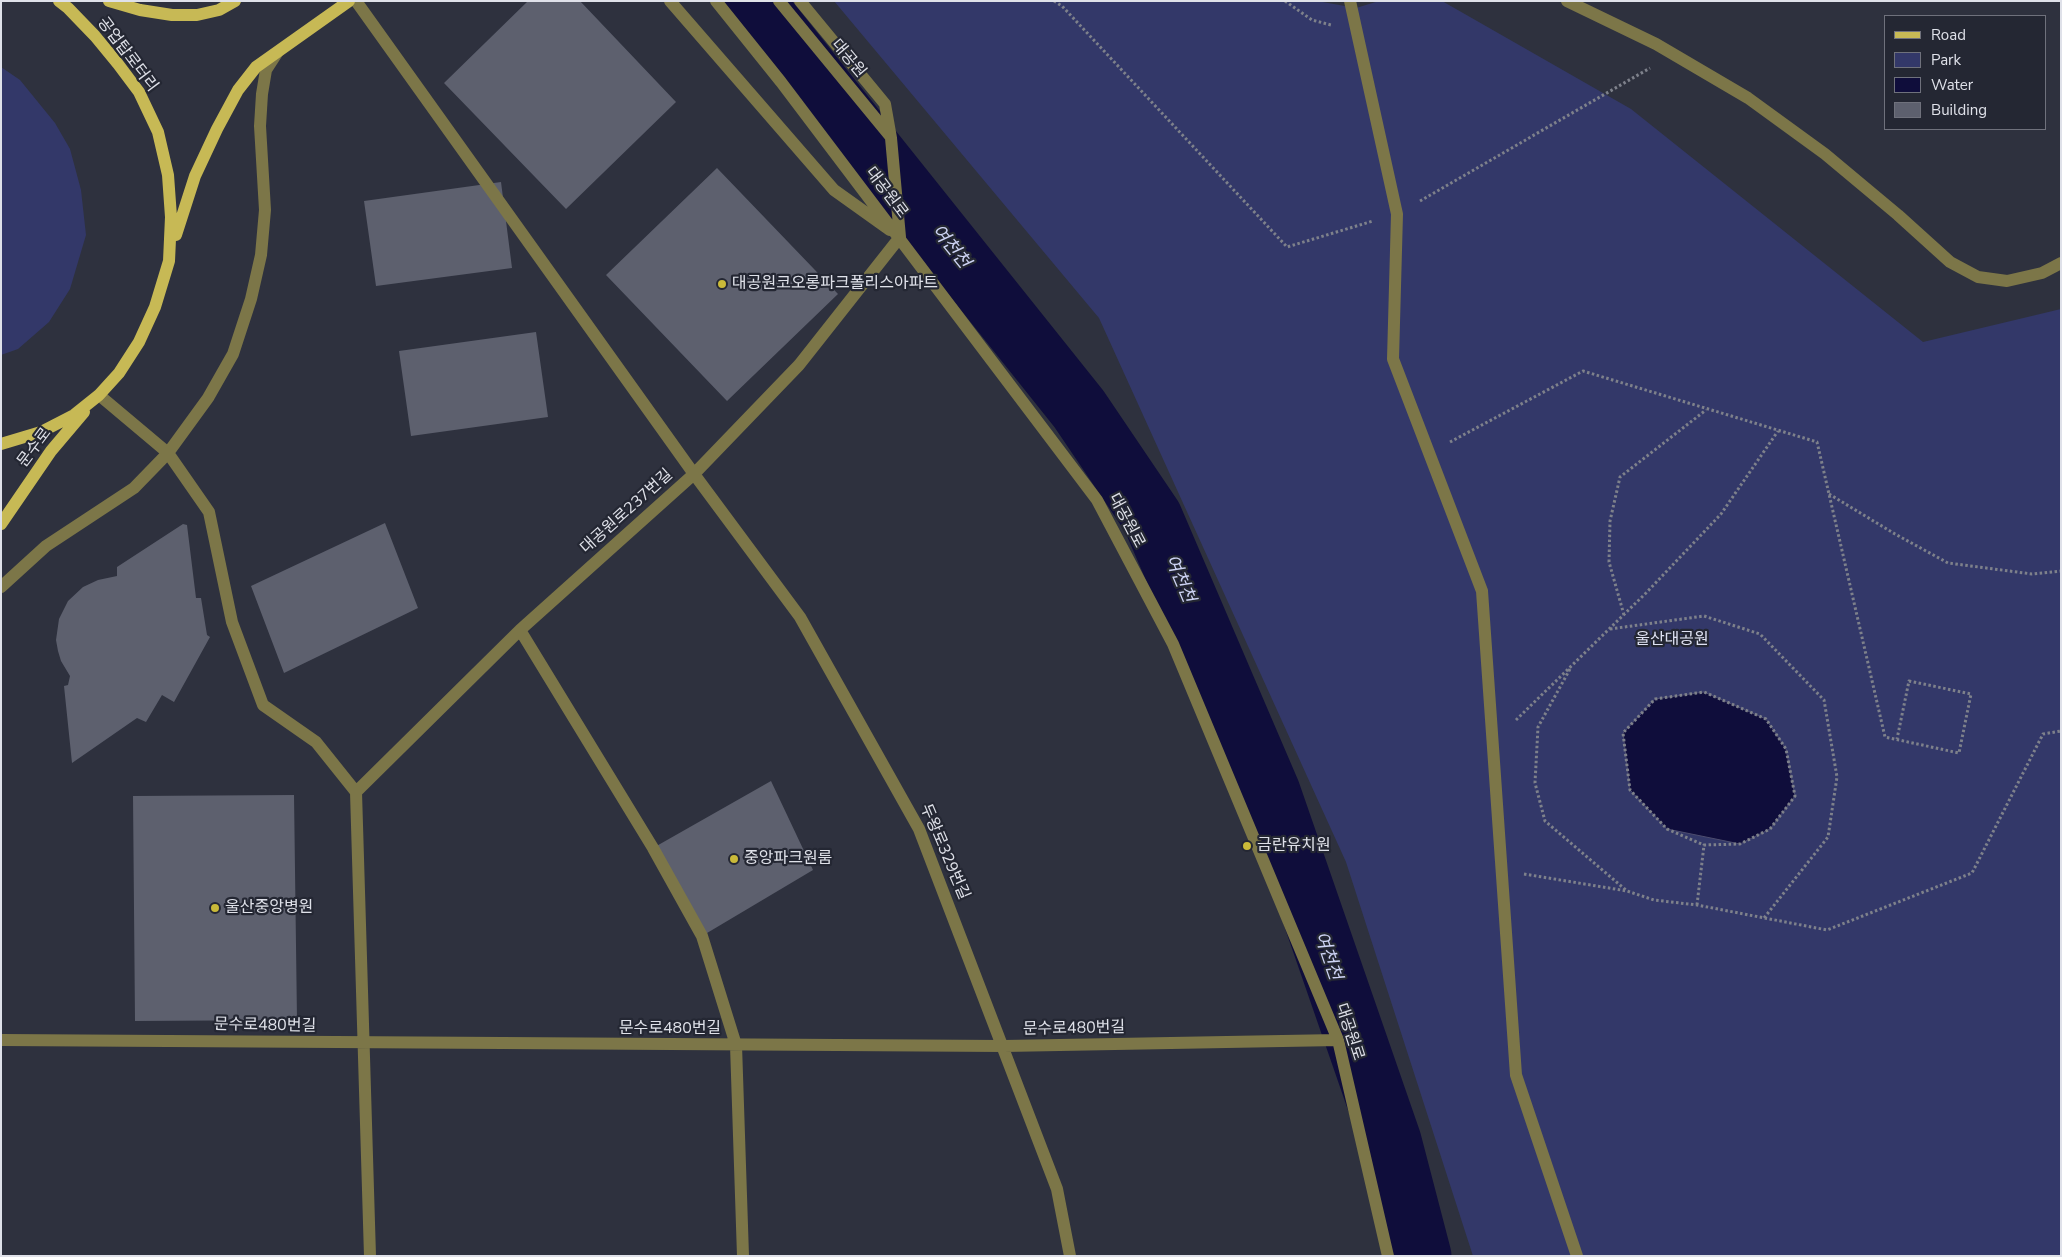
<!DOCTYPE html>
<meta charset="utf-8">
<style>
body{margin:0}
#map{position:relative;width:2062px;height:1257px;overflow:hidden;background:#2e313e;font-family:"Nunito Sans",sans-serif}
canvas{display:block}
.frame{position:absolute;inset:0;border:2px solid #dfe1e9;pointer-events:none}
.legend{position:absolute;left:1884px;top:15px;width:162px;height:115px;box-sizing:border-box;background:#242733;border:1px solid #6f717c;margin:0;padding:6px 9px;list-style:none;font-size:15px;color:#dfe1e9}
.legend li{display:flex;align-items:center;gap:10px;height:25px}
.legend b{width:25px;border:1px solid #6f717c}
</style>
<div id="map">
<canvas width="2062" height="1257"></canvas>
<div class="frame"></div>
<ul class="legend">
<li><b style="height:6px;background:#c7b955"></b>Road</li>
<li><b style="height:14px;background:#333869"></b>Park</li>
<li><b style="height:14px;background:#0f0d3b"></b>Water</li>
<li><b style="height:14px;background:#5d606e"></b>Building</li>
</ul>
</div>
<script>
const g = document.querySelector('canvas').getContext('2d');
g.lineJoin = 'round';
function fillPath(path, color) {
  g.fillStyle = color;
  g.fill(path, 'evenodd');
}
function toPath(rows) {
  const path = new Path2D();
  for (const r of rows) {
    path.moveTo(r[0], r[1]);
    for (let i = 2; i < r.length; i += 2) path.lineTo(r[i], r[i + 1]);
  }
  return path;
}
function stroke(path, color, width, dash) {
  g.strokeStyle = color;
  g.lineWidth = width;
  g.lineCap = dash ? 'butt' : 'round';
  g.setLineDash(dash || []);
  g.stroke(path);
}
function write(font, color, halo, rows, align = 'center') {
  g.font = font + ' "Nunito Sans","Noto Sans KR",sans-serif';
  g.lineWidth = 4.5;
  g.setLineDash([]);
  g.textBaseline = 'middle';
  g.strokeStyle = halo;
  g.fillStyle = color;
  for (const [text, x, y, turn = 0] of rows) {
    g.save();
    g.translate(x, y);
    g.rotate((+turn || 0) * Math.PI / 180);
    g.textAlign = isNaN(turn) ? turn : align;
    if (halo) g.strokeText(text, 0, 0);
    g.fillText(text, 0, 0);
    g.restore();
  }
}
fillPath(toPath([
 [834,1,1317,1,1356,8,1379,1,1442,1,1631,109,1923,342,2061,309,2061,1256,1473,1256,1346,862,1099,318],
 [1,67,20,80,55,123,70,149,81,190,86,235,70,289,49,322,18,349,1,355]
]), '#333869');
const water = toPath([
 [1704,692,1766,719,1786,749,1795,796,1770,829,1740,844,1667,829,1630,790,1623,733,1655,699,1704,692]
]);
fillPath(water, '#0f0d3b');
stroke(water, '#4d4d6f', 1);
stroke(toPath([
 [753,1,1079,409,1152,517,1270,792,1391,1141,1421,1256]
]), '#0f0d3b', 61);
fillPath(toPath([
 [528,1,580,1,676,102,566,209,444,83],
 [717,168,838,294,727,401,606,275],
 [501,182,512,268,376,286,364,201],
 [536,332,548,417,411,436,399,351],
 [385,523,418,608,284,673,251,586],
 [183,524,187,525,196,598,201,598,207,635,210,637,174,702,162,695,146,722,137,718,72,763,64,686,68,685,70,676,61,661,58,651,56,640,59,619,68,601,83,587,98,580,117,576,117,567],
 [771,781,813,870,702,936,653,848],
 [294,795,297,1020,135,1021,133,796]
]), '#5d606e');
stroke(toPath([
 [1054,1,1062,6,1287,247,1373,221],
 [1285,1,1312,20,1331,25],
 [1420,201,1650,68],
 [1450,442,1583,371,1817,442,1885,737,1959,753,1971,694,1909,681,1897,739],
 [1829,494,1895,534,1948,563,2032,574,2061,571],
 [1624,615,1609,562,1610,521,1620,477,1706,410],
 [1610,629,1704,616,1760,634,1824,700,1837,777,1828,837,1764,918],
 [1570,669,1538,727,1535,783,1545,821,1627,891],
 [1516,720,1646,593,1721,514,1778,431],
 [1524,874,1627,891,1654,900,1697,905,1827,930,1972,873,2043,734,2061,731],
 [1697,905,1704,845,1740,844,1770,829,1795,796,1786,749,1766,719,1704,692,1655,699,1623,733,1630,790,1667,829,1704,845]
]), '#7e818b', 3, [2.5, 2.5]);
stroke(toPath([
 [356,1,694,474,800,617,919,829,1057,1189,1070,1256],
 [670,1,834,190,890,230],
 [716,1,781,82,1097,500,1173,644,1338,1040,1388,1256],
 [779,1,890,136],
 [800,1,885,104,891,138,900,237],
 [1350,1,1397,214,1393,359,1482,591,1516,1075,1577,1256],
 [1567,1,1656,44,1748,98,1825,154,1898,215,1950,262,1978,277,2007,281,2042,273,2061,263],
 [99,395,168,453,209,512,232,622,263,705,316,742,356,792,370,1256],
 [1,587,46,546,134,488,168,453,208,398,233,354,251,299,261,255,265,210,260,126,262,94,266,70,277,53],
 [520,630,653,848,702,936,736,1045,743,1256],
 [356,792,520,630,694,474,799,365,900,237],
 [1,1040,1004,1046,1338,1040]
]), '#7c7648', 12);
stroke(toPath([
 [109,1,140,10,172,15,197,15,219,10,235,1],
 [176,235,195,176,217,129,238,90,256,67,349,1],
 [1,444,41,432,74,415,99,395,119,373,139,342,155,307,169,261,171,217,168,175,158,132,139,92,118,64,95,36,68,8,59,1],
 [1,524,51,451,84,412]
]), '#c7b955', 12);
for (const [x, y, r, color] of [
 [722,284,5,"#caba39"],
 [1247,846,5,"#caba39"],
 [734,859,5,"#caba39"],
 [215,908,5,"#caba39"]
]) {
  const dot = new Path2D();
  dot.arc(x, y, r, 0, 2 * Math.PI);
  g.fillStyle = color;
  g.fill(dot);
  stroke(dot, '#242733', 2);
}
write('16px', '#dfe1e9', '#242733', [
 ["공업탑로터리",127,55,53],
 ["대공원",848,59,50],
 ["대공원로",886,193,53],
 ["문수로",35,448,-53],
 ["대공원로237번길",627,512,-42],
 ["대공원로",1126,521,62],
 ["두왕로329번길",944,852,67],
 ["문수로480번길",265,1026,1],
 ["문수로480번길",670,1029],
 ["문수로480번길",1074,1029,-1],
 ["대공원로",1349,1032,72]
]);
write('16px', '#dfe1e9', '#242733', [
 ["대공원코오롱파크폴리스아파트",732,284],
 ["금란유치원",1257,846],
 ["중앙파크원룸",744,859],
 ["울산중앙병원",225,908]
], 'left');
write('16px', '#dfe2f3', '#242733', [
 ["울산대공원",1672,640]
]);
write('italic 18px', '#cdd3f4', '#242733', [
 ["여천천",950,247,51],
 ["여천천",1179,579,67],
 ["여천천",1327,956,71]
]);
</script>
